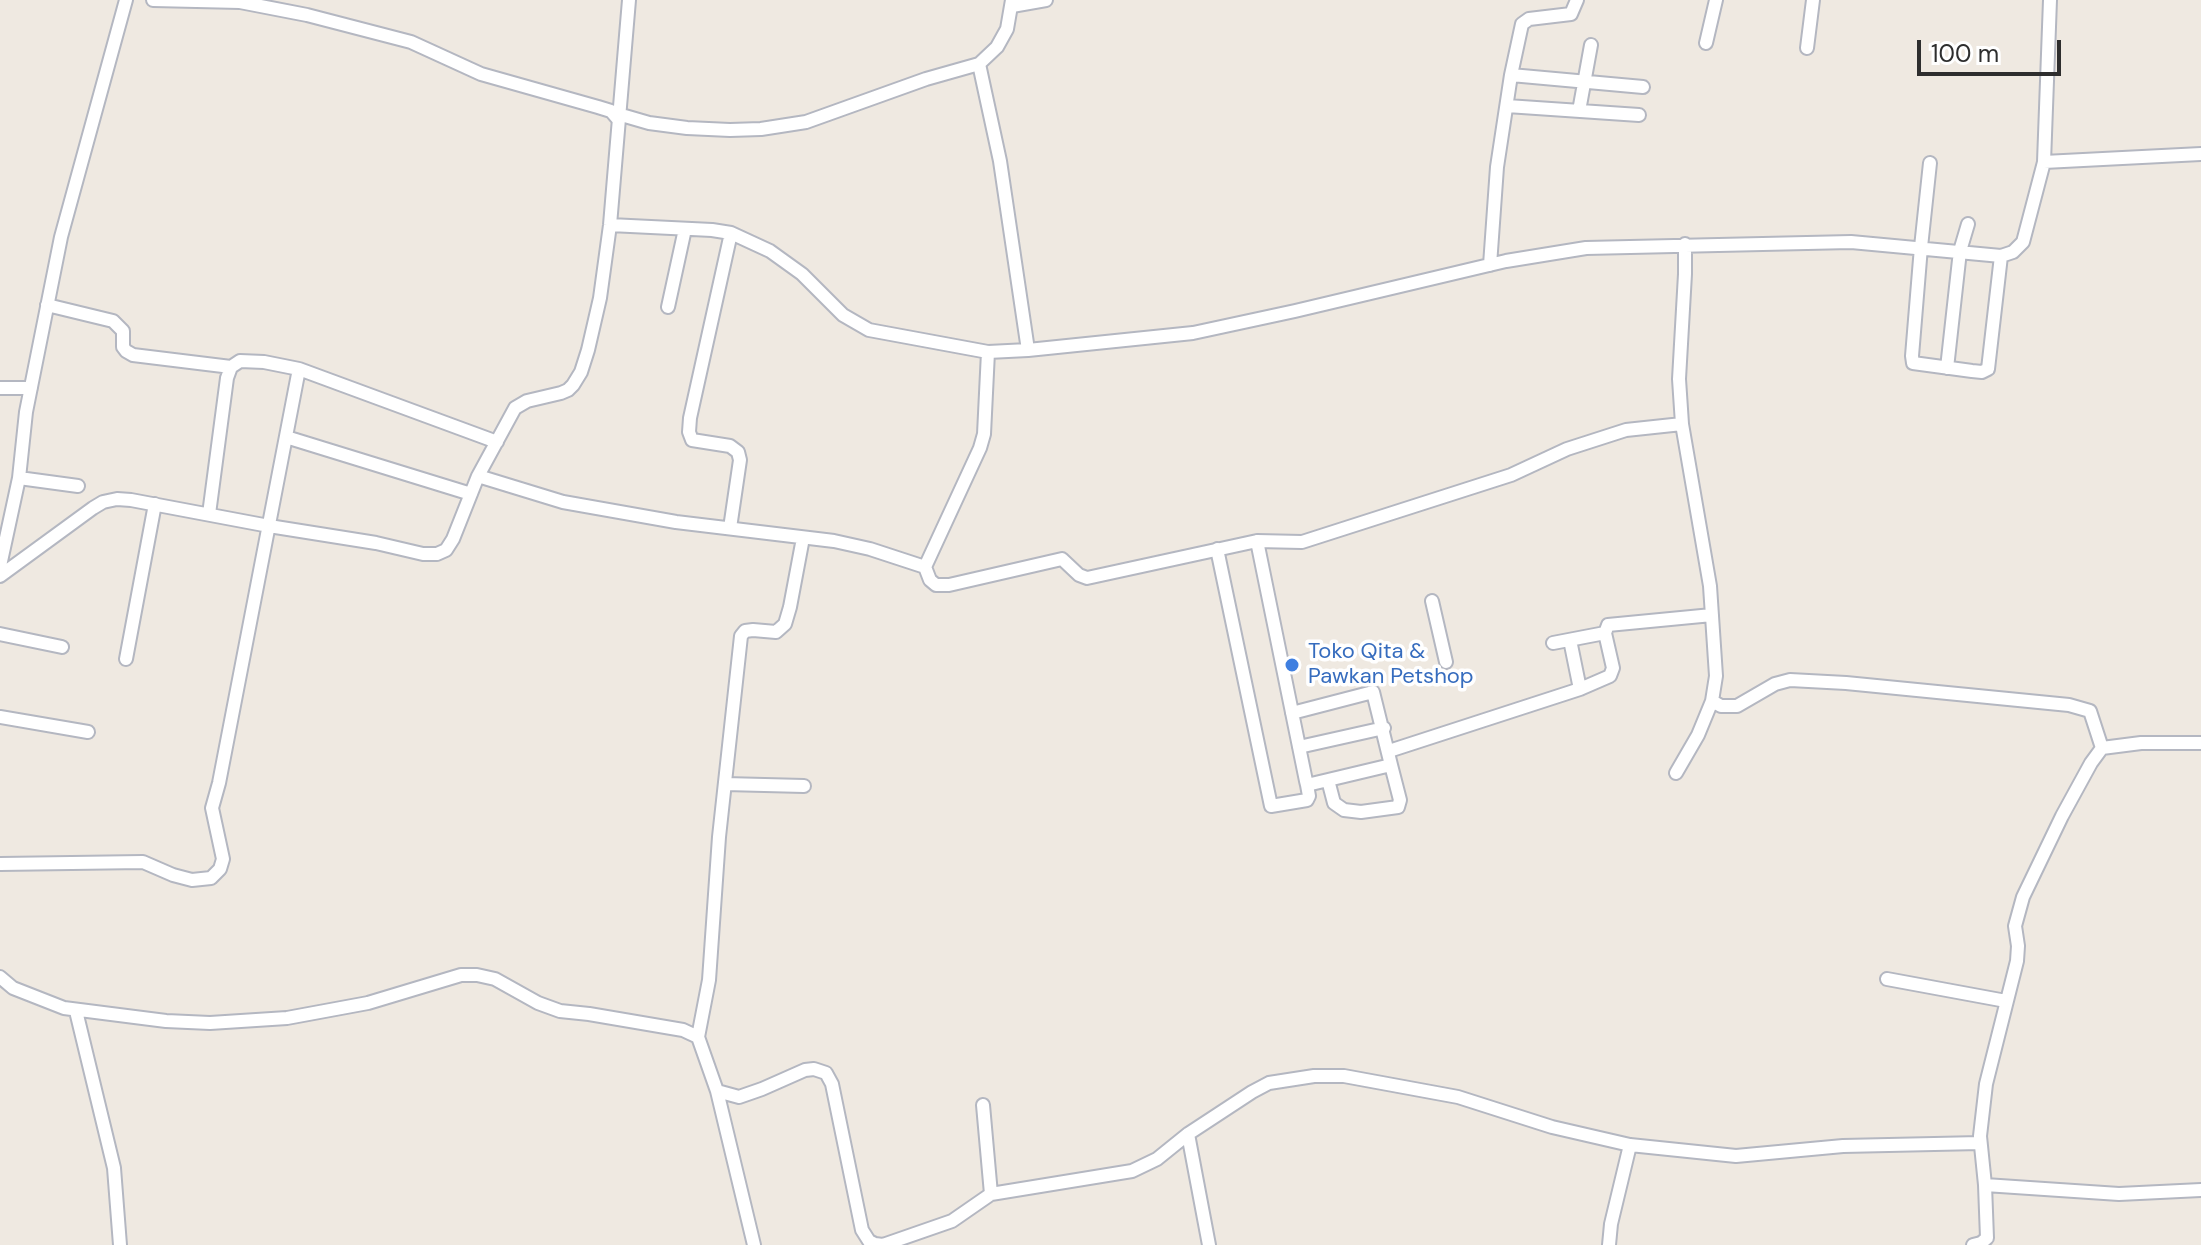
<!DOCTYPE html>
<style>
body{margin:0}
#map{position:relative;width:2201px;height:1245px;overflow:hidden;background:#efe9e1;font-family:"DM Sans",sans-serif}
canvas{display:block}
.scale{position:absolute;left:1917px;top:40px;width:144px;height:36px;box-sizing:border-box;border:4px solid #2e2e2e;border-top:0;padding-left:10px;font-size:24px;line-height:28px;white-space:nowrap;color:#2e2e2e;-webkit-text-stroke:6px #fff;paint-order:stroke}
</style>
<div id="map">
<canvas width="2201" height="1245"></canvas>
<div class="scale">100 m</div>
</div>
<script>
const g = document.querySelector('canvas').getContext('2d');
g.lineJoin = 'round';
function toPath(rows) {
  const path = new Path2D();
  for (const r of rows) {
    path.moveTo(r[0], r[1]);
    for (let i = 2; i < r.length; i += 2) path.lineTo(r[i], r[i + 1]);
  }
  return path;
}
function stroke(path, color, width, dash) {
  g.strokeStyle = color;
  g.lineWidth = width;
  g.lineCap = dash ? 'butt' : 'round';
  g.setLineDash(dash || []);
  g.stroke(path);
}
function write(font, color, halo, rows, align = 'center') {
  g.font = font + ' "DM Sans",sans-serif';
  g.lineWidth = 7;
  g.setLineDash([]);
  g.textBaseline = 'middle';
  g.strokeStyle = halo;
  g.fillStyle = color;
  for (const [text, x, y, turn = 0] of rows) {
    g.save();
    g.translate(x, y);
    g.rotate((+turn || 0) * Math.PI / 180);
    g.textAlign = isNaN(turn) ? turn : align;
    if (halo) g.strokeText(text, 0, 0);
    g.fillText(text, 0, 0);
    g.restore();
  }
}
const minor = toPath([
 [153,0,240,2,307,15,411,42,481,74,598,107,611,111,617,118],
 [1012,6,1046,0],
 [1706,43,1716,0],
 [1807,48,1813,0],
 [979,64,1000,161,1028,350],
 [1511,75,1643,87],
 [1507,106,1639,115],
 [1579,111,1591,45],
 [618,114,649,123,687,128,730,130,761,129,806,122,926,79,979,64,997,47,1007,29,1012,0],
 [2044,162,2050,0],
 [1930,163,1921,247,1912,356,1913,363,1972,371,1982,372,1988,369,2001,256],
 [610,225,712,230,731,233,770,251,802,274,843,315,869,330,988,352,1028,350,1193,333,1295,311,1506,261,1586,248,1851,242,2001,256,2013,252,2023,242,2044,162,2201,154],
 [1490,265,1497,167,1511,75,1522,24,1529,19,1571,14,1577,0],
 [47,305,113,321,123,331,123,347,126,351,133,355,231,367],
 [668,307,685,229],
 [1947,368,1960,251,1968,224],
 [0,388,31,388],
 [286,437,471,494],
 [478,476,563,502,676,522,834,541,870,549,925,567,980,448,984,434,988,352],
 [19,478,78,486],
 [209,514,227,378,231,367,240,361,264,362,299,369,497,442],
 [730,528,740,460,738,452,730,446,692,440,689,432,690,418,731,233],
 [1257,541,1306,781,1307,785,1391,765,1373,692,1292,713],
 [1217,549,1271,806,1307,800,1309,796,1307,785],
 [0,566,19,478,26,412,61,237,126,0],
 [925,567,930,580,936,585,949,585,1062,559,1079,575,1087,578,1257,541,1302,542,1511,475,1567,449,1626,430,1682,424,1679,379,1685,274,1685,244],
 [0,576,93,508,103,502,117,499,131,500,269,526,376,543,423,554,437,554,446,550,453,539,478,476,515,408,527,401,561,393,568,390,573,385,581,372,588,350,600,298,610,225,629,0],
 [1432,601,1446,662],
 [0,634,62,647],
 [1570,640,1580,689],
 [1553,643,1605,633],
 [126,659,155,504],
 [1712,701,1721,706,1737,706,1775,684,1790,680,1846,683,2069,705,2090,711,2102,748],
 [0,717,88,732],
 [1299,747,1384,728],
 [1389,751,1580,689,1610,676,1613,668,1605,633,1608,625,1712,615],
 [1676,773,1698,735,1712,701,1716,676,1710,586,1682,424],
 [1328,780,1334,803,1344,810,1361,812,1398,807,1400,800,1391,765],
 [725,784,804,786],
 [0,864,143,862,173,875,192,880,211,878,220,869,223,859,212,808,219,783,299,369],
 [0,977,13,988,64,1008,166,1021,210,1023,287,1018,368,1003,461,975,477,975,495,979,538,1003,560,1011,589,1014,683,1030,698,1037],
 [1887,979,2006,1001],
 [76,1011,114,1168,120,1245],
 [717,1091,739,1097,762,1089,805,1070,814,1069,826,1073,832,1084,862,1230,869,1241,875,1244,883,1245,952,1221,991,1194,1132,1171,1157,1159,1188,1134,1252,1092,1269,1083,1314,1076,1344,1076,1458,1097,1552,1127,1630,1145,1736,1156,1843,1146,1980,1143],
 [983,1105,991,1194],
 [1188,1134,1209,1245],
 [1985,1185,2119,1194,2201,1190],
 [754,1245,717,1091,698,1037,709,980,719,837,741,636,745,631,753,630,776,632,785,624,790,607,803,538],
 [1609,1245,1611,1224,1630,1145],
 [1973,1245,1981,1243,1987,1238,1985,1185,1980,1136,1986,1084,2017,961,2018,946,2015,926,2023,897,2062,816,2091,763,2102,748,2141,743,2201,743]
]);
stroke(minor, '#b4b7c1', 16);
stroke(minor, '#fff', 12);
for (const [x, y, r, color] of [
 [1292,665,8,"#3f7fe0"]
]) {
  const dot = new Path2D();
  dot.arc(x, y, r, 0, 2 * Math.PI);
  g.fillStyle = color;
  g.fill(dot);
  stroke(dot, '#fff', 3);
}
write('22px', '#366cbe', '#fff', [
 ["Toko Qita &",1308,652],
 ["Pawkan Petshop",1308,677]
], 'left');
</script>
